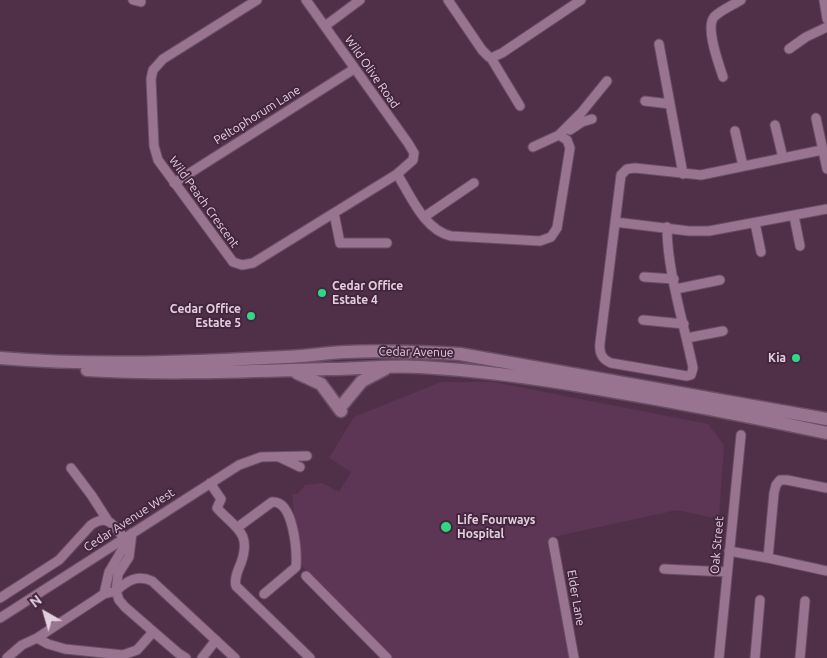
<!DOCTYPE html>
<html>
<head>
<meta charset="utf-8">
<style>
  body { margin:0 }
  #map { position:relative; width:827px; height:658px; overflow:hidden; background:#503049; font-family:Ubuntu,sans-serif }
  canvas { display:block }
  .north { position:absolute; left:20px; top:588px; width:50px; height:50px; -webkit-text-stroke:4px #45263f; paint-order:stroke; rotate:322deg; font-size:14px; font-weight:700; line-height:20px; text-align:center; color:#e3cede }
  .north::after { content:''; display:block; margin:auto; width:18px; height:22px; background:#e3cede; clip-path:polygon(50% 0,100% 100%,50% 72%,0 100%) }
</style>
</head>
<body>
<div id="map">
<canvas width="827" height="658"></canvas>
<div class="north">N</div>
</div>
<script>
const context = document.querySelector('canvas').getContext('2d');
context.lineJoin = 'round';
function paint(path, color) {
  context.fillStyle = color;
  context.fill(path, 'evenodd');
}
function strokePath(path, color, width, dash) {
  context.strokeStyle = color;
  context.lineWidth = width;
  context.lineCap = dash ? 'butt' : 'round';
  context.setLineDash(dash || []);
  context.stroke(path);
}
function drawText(font, color, halo, rows, align = 'center') {
  context.font = font + ' Ubuntu,sans-serif';
  context.lineWidth = 4;
  context.setLineDash([]);
  context.textBaseline = 'middle';
  context.strokeStyle = halo;
  context.fillStyle = color;
  for (const [text, x, y, turn = 0] of rows) {
    context.save();
    context.translate(x, y);
    context.rotate((+turn || 0) * Math.PI / 180);
    context.textAlign = isNaN(turn) ? turn : align;
    if (halo) context.strokeText(text, 0, 0);
    context.fillText(text, 0, 0);
    context.restore();
  }
}
const built = new Path2D(`
  M441,382H493L708,424L724,445L719,519L677,510L548,538L570,658H393L300,564L292,494H298L305,485L322,483L339,492L351,472L329,458L354,417Z`);
const minor = new Path2D(`
  M133,0L141,2
  M257,0L163,59L153,70L151,79L154,146L158,160L233,262L242,265L253,263L397,174L413,160L414,153L408,143L306,0
  M448,0L482,50L489,57L491,58L520,106
  M824,0L827,19
  M325,26L360,0
  M659,44L683,174
  M789,49L806,37L827,27
  M491,58L502,53L581,0
  M723,77C719,64 705,28 714,17C721,10 733,5 741,0
  M645,101L670,104
  M816,118L827,169
  M775,125L783,158
  M570,130L582,122L592,119
  M735,131L743,166
  M559,135L581,113L607,81
  M397,174C411,196 424,230 451,236L540,241L551,237L557,228L570,148L567,140L559,135L533,147
  M174,183L354,69
  M334,213L340,243H387
  M794,216L800,246
  M424,217L474,183
  M615,222L689,231H709L827,209
  M755,223L761,252
  M667,227C667,271 684,324 693,368L691,375L687,376L611,363C601,359 599,352 600,343L621,175L627,169L635,168L701,175L822,150
  M644,277L674,279
  M676,289L720,280
  M643,320L684,324
  M687,338L723,331
  M279,457L300,467
  M71,468L92,496L108,521
  M210,483L221,499L217,508C235,528 252,532 241,563C238,570 234,579 236,586L310,658
  M238,527L272,502C294,500 297,552 296,567L264,594
  M132,533L129,557L118,574L116,591L104,594L37,638L48,644L65,649L123,655L137,650L153,632
  M553,542L574,658
  M729,551L768,558L827,571
  M768,558L774,493L776,485L780,480H787L827,488
  M664,569L727,572
  M306,576L387,658
  M0,598L59,560L91,525C108,513 114,526 124,538L122,550L109,572L104,594
  M0,618L239,465L261,457L307,456
  M7,658L22,645L37,638
  M186,658L178,653L125,607L119,600L116,591C127,581 137,574 152,581L235,658
  M202,658L216,640
  M719,658L741,435
  M755,658L760,600
  M800,658L805,601`);
const secondary = new Path2D(`
  M0,358C95,366 191,362 285,357C306,356 326,353 346,352C384,350 422,352 460,354L827,419
  M87,370C168,375 249,371 329,369C360,369 390,365 420,367C478,370 535,378 593,388C671,401 749,416 827,433
  M297,373L321,384L341,411
  M343,404L362,381L385,369`);
const markers = [
  [322,293,5,"#30d883"],
  [251,316,5,"#30d883"],
  [796,358,5,"#30d883"],
  [446,527,6,"#30d883"]
];
const streetNames = [
  ["Wild Olive Road",372,72,55],
  ["Peltophorum Lane",257,115,-32],
  ["Wild Peach Crescent",204,202,54],
  ["Cedar Avenue",416,352,1],
  ["Cedar Avenue West",129,520,-33],
  ["Oak Street",717,545,-85],
  ["Elder Lane",576,598,80]
];
const poiNames = [
  ["Cedar Office",332,286],
  ["Estate 4",332,300],
  ["Cedar Office",241,309,"right"],
  ["Estate 5",241,323,"right"],
  ["Kia",786,358,"right"],
  ["Life Fourways",457,520],
  ["Hospital",457,534]
];
paint(built, '#5d3655');
strokePath(minor, '#694e64', 11);
strokePath(secondary, '#694e64', 15);
strokePath(minor, '#997490', 9);
strokePath(secondary, '#997490', 12);
for (const [x, y, r, color] of markers) {
  const dot = new Path2D();
  dot.arc(x, y, r, 0, 2 * Math.PI);
  context.fillStyle = color;
  context.fill(dot);
  strokePath(dot, '#45263f', 2);
}
drawText('12px', '#e3cede', '#45263f', streetNames);
drawText('bold 12px', '#e3cede', '#45263f', poiNames, 'left');
</script>
</body>
</html>
